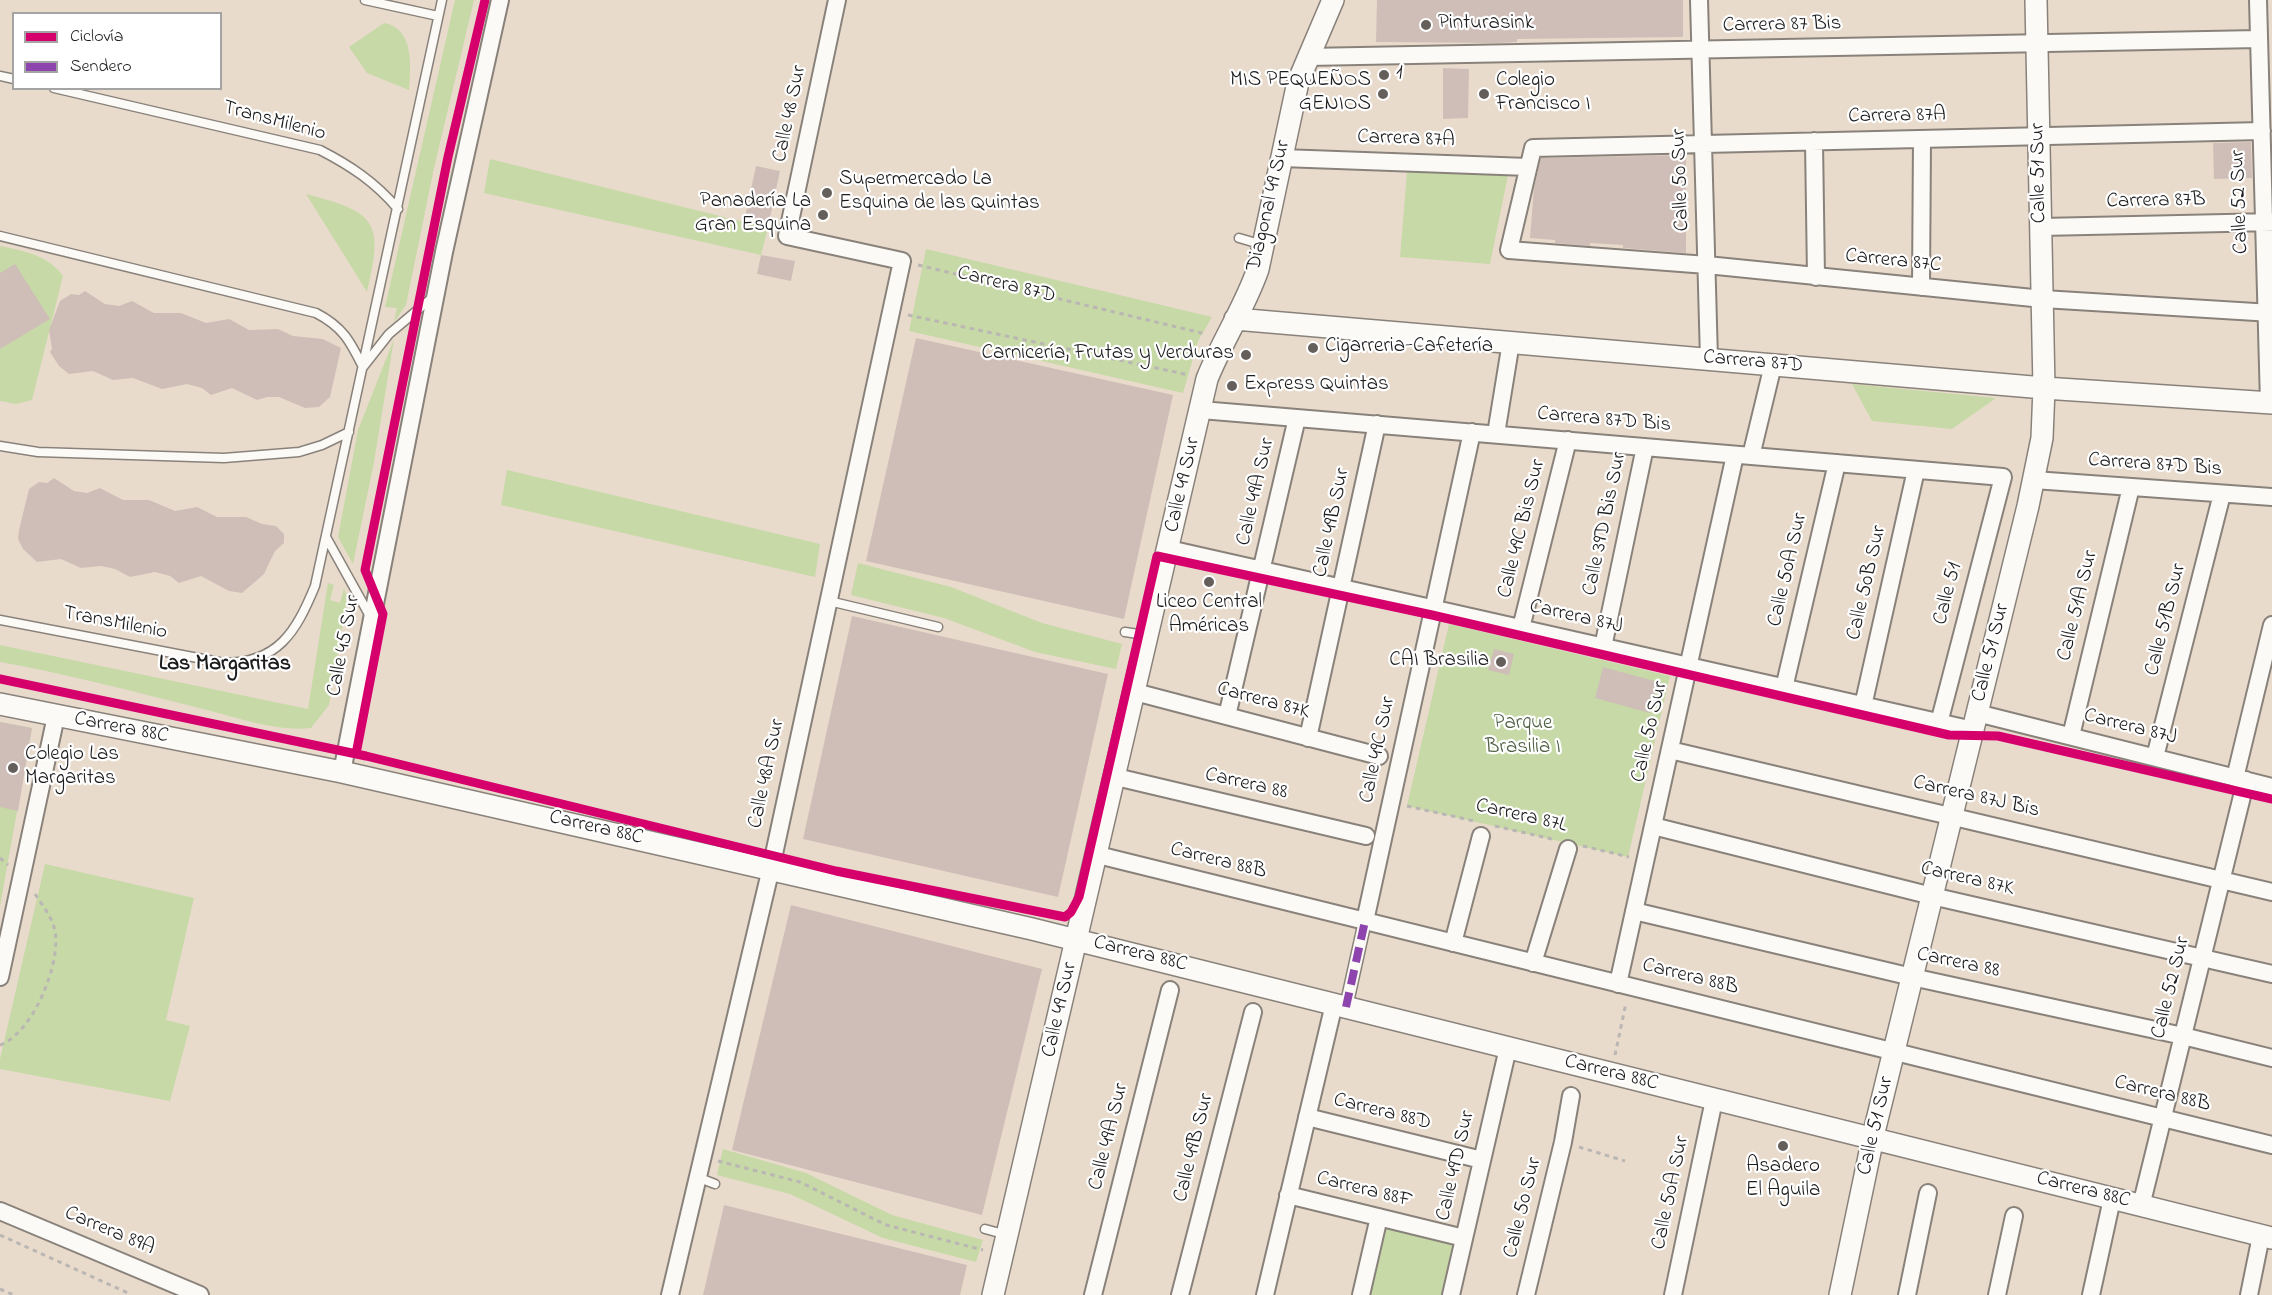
<!DOCTYPE html>
<html>
<head>
<meta charset="utf-8">
<style>
  body { margin:0 }
  #map { position:relative; width:2272px; height:1295px; overflow:hidden; background:#e9dbcc; font-family:"Indie Flower",sans-serif }
  canvas { display:block }
  .legend { position:absolute; left:12px; top:12px; width:210px; height:78px; box-sizing:border-box; background:#fff; border:2px solid #a4a4a4; margin:0; padding:8px 10px; list-style:none; font-size:18px; color:#1c1c1c }
  .legend li { display:flex; align-items:center; gap:12px; height:30px }
  .legend b { width:30px; border:2px solid #a4a4a4 }
</style>
</head>
<body>
<div id="map">
<canvas width="2272" height="1295"></canvas>
<ul class="legend">
<li><b style="height:8px;background:#d6006c"></b>Ciclovía</li>
<li><b style="height:8px;background:#8e44ad"></b>Sendero</li>
</ul>
</div>
<script>
const context = document.querySelector('canvas').getContext('2d');
context.lineJoin = 'round';
function paint(path, color) {
  context.fillStyle = color;
  context.fill(path, 'evenodd');
}
function strokePath(path, color, width, dash) {
  context.strokeStyle = color;
  context.lineWidth = width;
  context.lineCap = dash ? 'butt' : 'round';
  context.setLineDash(dash || []);
  context.stroke(path);
}
function drawText(font, color, halo, rows, align = 'center') {
  context.font = font + ' "Indie Flower",sans-serif';
  context.lineWidth = 4.5;
  context.setLineDash([]);
  context.textBaseline = 'middle';
  context.strokeStyle = halo;
  context.fillStyle = color;
  for (const [text, x, y, turn = 0] of rows) {
    context.save();
    context.translate(x, y);
    context.rotate((+turn || 0) * Math.PI / 180);
    context.textAlign = isNaN(turn) ? turn : align;
    if (halo) context.strokeText(text, 0, 0);
    context.fillText(text, 0, 0);
    context.restore();
  }
}
const green = new Path2D(`
  M455,0H474L434,168L406,305L394,322L397,308L385,307Z
  M384,23C414,28 411,66 409,90L367,73L349,47Z
  M490,159L768,228L761,255L484,193Z
  M1407,172L1508,175L1490,264L1400,257Z
  M306,194C376,212 384,221 367,292Z
  M0,246C24,251 48,255 63,276L32,400L16,404L0,401Z
  M926,249L1212,317L1198,341L1183,393L909,331Z
  M394,339L374,462L353,564L338,537L358,430Z
  M1852,384L1996,398L1952,429L1872,421Z
  M507,470L820,544L815,577L501,505Z
  M858,563L951,587L1042,623L1122,644L1116,669L1035,652L944,618L851,595Z
  M328,583L334,585L330,600L340,603L344,588L347,598L329,705L311,728C276,732 236,717 203,709C135,692 68,674 0,662V645L308,709Z
  M1449,624L1670,676L1628,857L1407,806Z
  M0,722L32,728L0,906Z
  M45,864L194,898L166,1020L190,1026L170,1101L0,1069V1059Z
  M723,1149L806,1173L892,1215L983,1240L976,1262L883,1238L790,1194L717,1175Z
  M1384,1228L1453,1245L1441,1295H1368Z`);
const building = new Path2D(`
  M1377,0H1683V37L1517,39V42L1498,43L1376,42Z
  M1443,68L1469,69L1468,118L1443,119Z
  M2251,142L2252,178L2214,179L2213,143Z
  M1686,155V253L1623,248V245L1607,244L1590,243V246L1555,243V240L1530,238L1534,188L1541,158Z
  M756,166L780,171L769,222L745,217Z
  M761,255L795,261L791,281L757,274Z
  M15,264L50,319L0,349V273Z
  M85,291L105,304L119,306L132,301L154,313H181L206,323L229,319L249,330L278,329L293,336L323,339L341,348L330,397L319,407L305,408L279,397H267L257,400L232,388L211,395L202,388L187,384L162,389L133,378L113,380L93,371L69,374L59,366L50,352L52,349L49,330L60,301L71,294L79,295Z
  M916,338L1173,395L1124,619L866,561Z
  M54,478L74,491L87,493L100,488L123,500H149L175,511L197,507L217,517H246L262,524L276,526L284,534V543L275,551L264,574L242,593L229,591L201,576L179,583L170,576L155,572L130,577L115,569L101,566L81,568L61,559L37,562L23,549L18,539L19,530L29,489L39,482L47,483Z
  M852,616L1108,674L1058,897L803,839Z
  M1494,649L1514,654L1509,675L1488,670Z
  M1603,667L1658,682L1650,713L1595,698Z
  M0,722L32,728L18,811L0,807Z
  M791,905L1042,969L982,1215L732,1150Z
  M724,1205L967,1265L960,1295H703Z`);
const path = new Path2D(`
  M918,265L1206,334
  M908,315L1189,375
  M1407,806L1474,821
  M1495,826L1556,840
  M1583,846L1629,857
  M0,858L8,865
  M0,1045C33,1033 61,964 55,931C52,917 43,906 35,894
  M1615,1055L1626,1003
  M1579,1147L1625,1161
  M718,1161L800,1182L886,1225L983,1250
  M0,1235L128,1293
  M0,1289L14,1295`);
const service = new Path2D(`
  M365,0L438,16
  M0,76L14,79
  M54,88L320,150C351,166 375,182 398,209
  M0,236L316,313C343,327 350,341 363,367L389,334L433,297
  M1239,238L1263,245
  M0,446L38,452L224,458L299,452L322,445L349,432
  M326,537L371,618
  M829,601L938,627
  M0,620L224,663C278,663 296,632 315,586L442,0
  M1125,632L1145,635
  M697,1177L715,1184
  M985,1229L1007,1235`);
const pedestrian = new Path2D(`
  M1346,1007L1365,921`);
const minor = new Path2D(`
  M1699,0L1709,359
  M2258,0L2269,403
  M1307,57L2259,39
  M2262,131L1533,148L1509,250L1707,265L2043,299L2272,313
  M1814,141L1816,277
  M1282,158L1528,167
  M2041,227L2272,222
  M1921,287L1922,139
  M1201,410L2003,477L1939,723
  M1496,434L1511,342
  M1751,456L1773,365
  M2034,480L2272,497
  M1169,549L1973,730
  M1521,628L1568,440
  M1603,647L1645,447
  M1784,688L1837,463
  M1135,692L1379,756
  M1863,706L1916,470
  M1977,713L2272,787
  M1227,716L1297,418
  M2071,736L2131,487
  M1308,738L1377,424
  M1670,750L2272,892
  M2155,757L2222,494
  M342,772L444,252L500,0
  M1116,777L1366,836
  M2235,778L2272,625
  M1653,826L1932,896L2272,974
  M1098,855L2272,1145
  M1634,911L1912,977L2183,1036L2272,1058
  M1365,921L1472,432
  M1453,943L1481,836
  M1533,963L1568,849
  M0,977L56,716
  M1618,984L1735,455
  M1307,1117L1482,1160
  M1288,1195L1464,1238
  M2141,1206L2246,780
  M0,1211L200,1295
  M670,1295L771,868L902,261L787,236L837,0
  M1093,1295L1170,990
  M1180,1295L1253,1012
  M1265,1295L1334,1004
  M1361,1295L1379,1217
  M1451,1295L1508,1048
  M1526,1295L1563,1142L1571,1096
  M1673,1295L1714,1100
  M1907,1295L1928,1193
  M1997,1295L2014,1216
  M2091,1295L2112,1199
  M2249,1295L2261,1236`);
const tertiary = new Path2D(`
  M1235,319L2044,388L2272,403
  M0,704L342,772L1032,929L2272,1238
  M993,1295L1207,379C1222,341 1245,307 1258,269L1298,82L1333,0
  M1840,1295L1875,1128L2028,506L2042,438L2044,388L2036,0`);
const quiet = new Path2D(`
  M1346,1007L1365,921`);
const cycleway = new Path2D(`
  M0,679L366,756L836,871L1065,917L1071,912L1079,897L1157,556L1432,615L1949,735L1998,736L2272,799
  M356,754L383,614L365,570L448,157L485,0`);
const markers = [
  [1426,25,6,"#645f5a"],
  [1384,75,6,"#645f5a"],
  [1383,94,6,"#645f5a"],
  [1484,94,6,"#645f5a"],
  [827,193,6,"#645f5a"],
  [823,215,6,"#645f5a"],
  [1313,348,6,"#645f5a"],
  [1246,355,6,"#645f5a"],
  [1232,386,6,"#645f5a"],
  [1209,582,6,"#645f5a"],
  [1501,662,6,"#645f5a"],
  [13,768,6,"#645f5a"],
  [1783,1146,6,"#645f5a"]
];
const poiNames = [
  ["Pinturasink",1438,25],
  ["1",1396,75],
  ["MIS PEQUEÑOS",1371,82,"right"],
  ["GENIOS",1371,106,"right"],
  ["Colegio",1496,82],
  ["Francisco I",1496,106],
  ["Supermercado La",839,181],
  ["Esquina de las Quintas",839,205],
  ["Panadería La",811,203,"right"],
  ["Gran Esquina",811,227,"right"],
  ["Cigarreria-Cafetería",1325,348],
  ["Carnicería, Frutas y Verduras",1234,355,"right"],
  ["Express Quintas",1244,386],
  ["Liceo Central",1209,604,"center"],
  ["Américas",1209,628,"center"],
  ["CAI Brasilia",1489,662,"right"],
  ["Colegio Las",25,756],
  ["Margaritas",25,780],
  ["Asadero",1783,1168,"center"],
  ["El Aguila",1783,1192,"center"]
];
const streetNames = [
  ["Carrera 87 Bis",1782,26,-1],
  ["Calle 48 Sur",791,114,-78],
  ["Carrera 87A",1897,117,-1],
  ["TransMilenio",274,122,15],
  ["Carrera 87A",1406,140,2],
  ["Calle 51 Sur",2040,173,-91],
  ["Calle 50 Sur",1682,180,-92],
  ["Carrera 87B",2156,202,-1],
  ["Calle 52 Sur",2241,202,-92],
  ["Diagonal 49 Sur",1270,206,-77],
  ["Carrera 87C",1893,262,6],
  ["Carrera 87D",1006,286,14],
  ["Carrera 87D",1753,363,5],
  ["Carrera 87D Bis",1604,421,5],
  ["Carrera 87D Bis",2155,466,4],
  ["Calle 49 Sur",1184,485,-77],
  ["Calle 49A Sur",1257,492,-77],
  ["Calle 49B Sur",1333,523,-78],
  ["Calle 39D Bis Sur",1606,524,-78],
  ["Calle 49C Bis Sur",1523,529,-76],
  ["Calle 50A Sur",1789,570,-77],
  ["Calle 50B Sur",1868,583,-77],
  ["Calle 51",1949,594,-76],
  ["Calle 51A Sur",2079,606,-76],
  ["Carrera 87J",1576,618,13],
  ["Calle 51B Sur",2167,620,-76],
  ["TransMilenio",115,624,11],
  ["Calle 45 Sur",345,646,-79],
  ["Calle 51 Sur",1992,653,-76],
  ["Carrera 87K",1263,702,15],
  ["Carrera 87J",2130,728,14],
  ["Carrera 88C",121,729,11],
  ["Calle 50 Sur",1651,732,-77],
  ["Calle 49C Sur",1379,750,-78],
  ["Calle 48A Sur",768,774,-78],
  ["Carrera 88",1246,785,13],
  ["Carrera 87J Bis",1976,798,13],
  ["Carrera 87L",1521,817,13],
  ["Carrera 88C",596,829,13],
  ["Carrera 88B",1218,862,14],
  ["Carrera 87K",1967,880,13],
  ["Carrera 88C",1140,955,14],
  ["Carrera 88",1958,964,12],
  ["Carrera 88B",1690,978,14],
  ["Calle 52 Sur",2172,988,-76],
  ["Calle 49 Sur",1061,1010,-77],
  ["Carrera 88C",1611,1074,14],
  ["Carrera 88B",2162,1095,14],
  ["Carrera 88D",1382,1113,14],
  ["Calle 51 Sur",1877,1126,-77],
  ["Calle 49A Sur",1110,1137,-76],
  ["Calle 49B Sur",1195,1148,-76],
  ["Calle 49D Sur",1457,1166,-77],
  ["Carrera 88F",1364,1191,14],
  ["Carrera 88C",2083,1191,14],
  ["Calle 50A Sur",1672,1193,-78],
  ["Calle 50 Sur",1524,1208,-76],
  ["Carrera 89A",109,1232,23]
];
const parkNames = [
  ["Parque",1523,725],
  ["Brasilia I",1523,749]
];
const neighbourhoodNames = [
  ["Las Margaritas",225,665]
];
paint(green, '#c6d9a6');
paint(building, '#cfbeb7');
strokePath(service, '#89827b', 11);
strokePath(pedestrian, '#89827b', 15);
strokePath(minor, '#89827b', 20);
strokePath(tertiary, '#89827b', 24);
strokePath(path, '#b9b6b3', 3, [4.5, 4.5]);
strokePath(service, '#fcfaf7', 8);
strokePath(pedestrian, '#fcfaf7', 12);
strokePath(minor, '#fcfaf7', 16);
strokePath(tertiary, '#fcfaf7', 21);
strokePath(quiet, '#8e44ad', 8, [15, 8]);
strokePath(cycleway, '#d6006c', 9);
for (const [x, y, r, color] of markers) {
  const dot = new Path2D();
  dot.arc(x, y, r, 0, 2 * Math.PI);
  context.fillStyle = color;
  context.fill(dot);
  strokePath(dot, '#fff', 2);
}
drawText('21px', '#1c1c1c', '#fff', poiNames, 'left');
drawText('21px', '#1c1c1c', '#fff', streetNames);
drawText('21px', '#4d5e41', '#fff', parkNames);
drawText('bold 22px', '#1c1c1c', '#fff', neighbourhoodNames);
</script>
</body>
</html>
